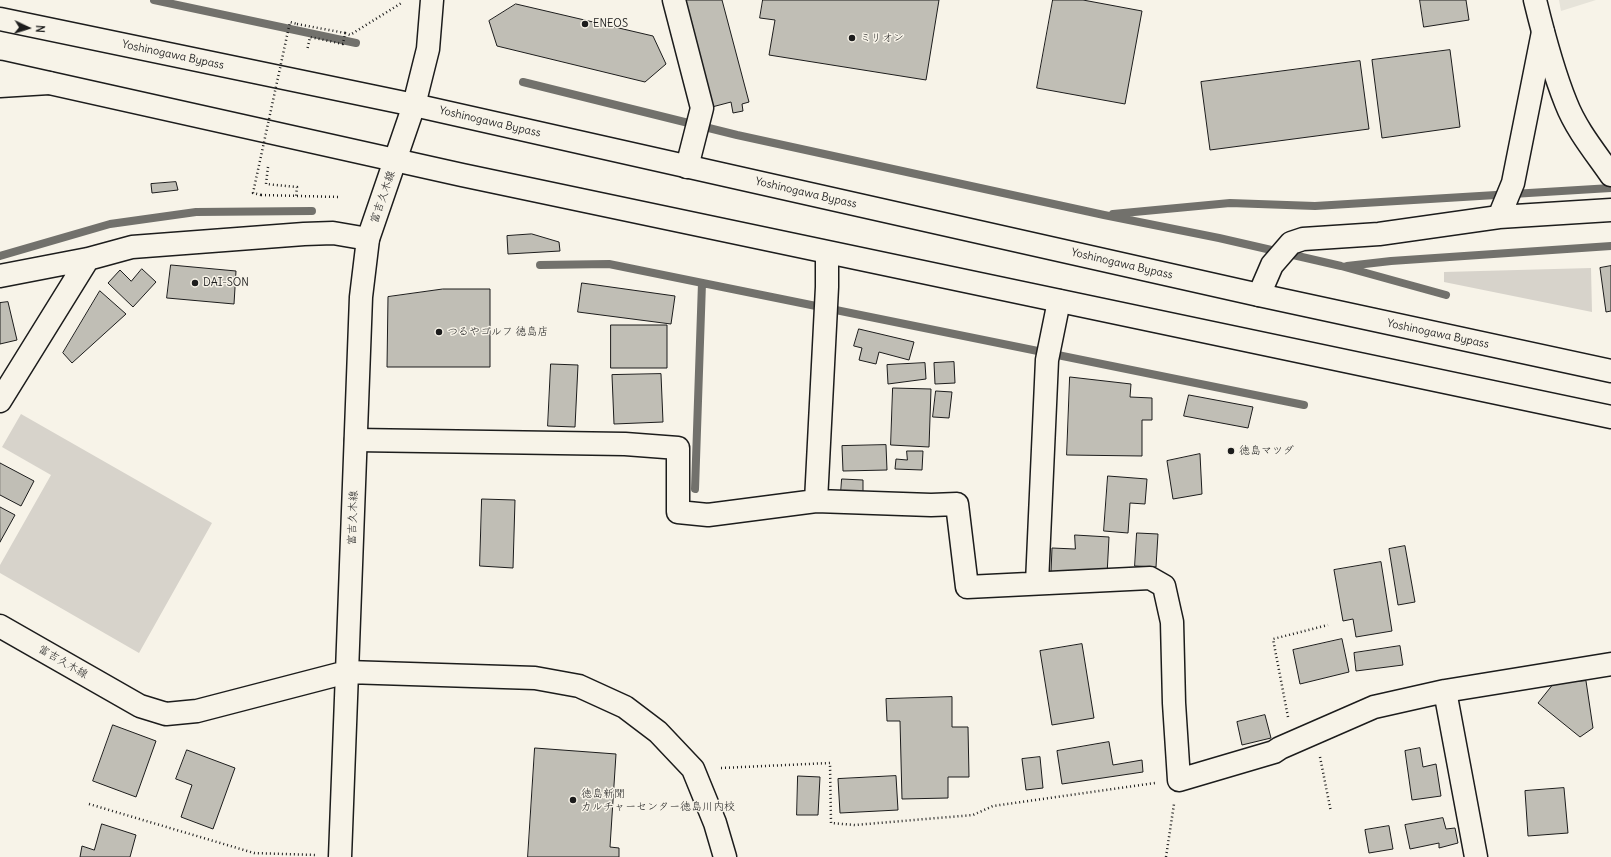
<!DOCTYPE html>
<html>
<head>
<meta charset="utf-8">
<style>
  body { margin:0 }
  #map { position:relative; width:1611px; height:857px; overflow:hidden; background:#f7f3e8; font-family:Delius,sans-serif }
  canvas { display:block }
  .north { position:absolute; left:8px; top:8px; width:40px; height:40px; -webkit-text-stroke:3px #f7f3e8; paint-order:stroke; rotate:94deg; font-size:11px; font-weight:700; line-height:16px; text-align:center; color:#1c1c1c }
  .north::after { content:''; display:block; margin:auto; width:14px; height:18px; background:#1c1c1c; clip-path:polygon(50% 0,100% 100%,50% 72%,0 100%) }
</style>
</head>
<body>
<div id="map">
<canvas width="1611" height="857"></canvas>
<div class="north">N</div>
</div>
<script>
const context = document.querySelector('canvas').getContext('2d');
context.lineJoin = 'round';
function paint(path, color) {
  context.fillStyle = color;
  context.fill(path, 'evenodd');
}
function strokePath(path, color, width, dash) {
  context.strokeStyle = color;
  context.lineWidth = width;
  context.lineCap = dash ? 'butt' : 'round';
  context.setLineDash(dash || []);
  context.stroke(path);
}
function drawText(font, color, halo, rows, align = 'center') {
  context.font = font + ' Delius,"Klee One",sans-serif';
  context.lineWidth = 3;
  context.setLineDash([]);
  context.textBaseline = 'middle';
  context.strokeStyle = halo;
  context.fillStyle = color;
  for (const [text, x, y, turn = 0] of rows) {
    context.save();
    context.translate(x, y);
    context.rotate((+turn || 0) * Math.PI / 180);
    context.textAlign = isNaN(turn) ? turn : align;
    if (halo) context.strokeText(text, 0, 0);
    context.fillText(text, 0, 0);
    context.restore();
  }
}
const built = new Path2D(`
  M1559,0H1596L1561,11Z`);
const green = new Path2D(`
  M1591,268L1592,312L1444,282V272Z
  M21,414L212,523L139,653L0,573V565L51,475L2,447Z`);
const stream = new Path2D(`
  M154,0L356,43
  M523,82L737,135L1104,215L1219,238L1341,266L1446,295
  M1113,214L1230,203L1315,206L1611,188
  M0,256L110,224L196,212L312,211
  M540,265L609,264L1304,405
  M1347,266L1391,261L1611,246
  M695,489L702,283`);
const building = new Path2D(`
  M685,0H722L749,102L742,104L743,111L733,113L731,102L712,107Z
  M763,0H939L926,80L769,55L775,20L760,18Z
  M1053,0H1083L1142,11L1125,104L1037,88Z
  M1420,0H1466L1469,20L1424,27Z
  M516,4L653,36L666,64L645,82L497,46L489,21Z
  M1450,50L1460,127L1382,138L1372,60Z
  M1360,61L1369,129L1210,150L1201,82Z
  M176,182L178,190L152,193L151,184Z
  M532,234L559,242L560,251L508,254L507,236Z
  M171,265L236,271L234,304L167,298Z
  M1611,266V311L1606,312L1600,268Z
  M142,269L156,282L133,307L108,283L120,270L131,281Z
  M582,283L675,296L671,324L578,312Z
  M443,289H490V367H387L388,297Z
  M100,291L126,314L72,363L63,353Z
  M8,302L17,340L0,344V303Z
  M611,325H667V368H611Z
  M859,329L914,342L909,360L879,352L876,364L859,360L862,348L854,346Z
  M954,362L955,383L935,384L934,363Z
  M925,363L926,379L888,384L887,365Z
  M551,364L578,365L575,427L548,426Z
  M661,374L663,422L614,424L612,375Z
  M1070,377L1131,384L1130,397L1152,398V420H1142V456L1067,455Z
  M893,388L931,389L929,447L891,445Z
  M936,391L952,392L949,418L933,417Z
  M1189,395L1253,407L1248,428L1184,416Z
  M886,445L887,470L843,471L842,446Z
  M907,451H923L922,470L895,469L896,459L907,460Z
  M1200,454L1202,494L1173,499L1167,461Z
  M0,463L34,481L21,506L0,495Z
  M1108,476L1147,479L1145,504L1130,503L1128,533L1104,531Z
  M842,479L863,480V494L841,493Z
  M482,499L515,500L513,568L480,566Z
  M0,507L15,515L0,542Z
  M1137,533L1158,534L1156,567L1135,566Z
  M1075,535L1109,537L1107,575L1051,572L1052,548L1075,549Z
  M1405,546L1415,602L1398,605L1389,549Z
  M1381,562L1392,631L1356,637L1353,619L1343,621L1334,570Z
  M1342,639L1349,672L1300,684L1293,650Z
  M1082,644L1094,718L1052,725L1040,651Z
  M1400,646L1403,665L1356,671L1354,653Z
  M1586,681L1593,728L1580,737L1538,703L1554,683Z
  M952,697V727H968L969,777H948V798L902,799L900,721H887L886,699Z
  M1265,715L1271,738L1242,745L1237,722Z
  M113,725L156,741L136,797L93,781Z
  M1109,742L1113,765L1142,760L1143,772L1062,784L1057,751Z
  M535,748L616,754L610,847L619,848V857H528Z
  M1420,748L1423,767L1436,764L1441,796L1412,800L1405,751Z
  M187,750L235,768L213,829L181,817L192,785L176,779Z
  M1040,757L1043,788L1026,790L1022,759Z
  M798,776L820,777L818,815H797Z
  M896,776L898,810L840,813L838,779Z
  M1564,788L1568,833L1528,836L1525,791Z
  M1443,818L1446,829L1455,828L1458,843L1439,848V843L1410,849L1405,825Z
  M102,824L136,835L130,857H80L82,846L94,850Z
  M1389,826L1393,849L1369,853L1365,830Z`);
const path = new Path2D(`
  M297,24L345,33L343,44L310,37L307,51
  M345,33L350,35L403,2
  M268,167L266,184L297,187L296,197
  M261,195L339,197
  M1288,717L1273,639L1328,625
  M1320,757L1331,812
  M721,768L830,763L831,823L855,825L973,815L993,806L1155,783
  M89,804L254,853L315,855
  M1166,857L1174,804`);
const minor = new Path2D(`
  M674,0L702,108L687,167
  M1499,217L1513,183L1543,32
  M0,276L88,259L132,247L304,234L333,233L368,239
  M1259,295L1272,265L1291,243L1303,239L1379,234L1499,217L1611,210
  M0,401L88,259
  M356,440L625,444L678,448V512L708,515L816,501L931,505L957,504L967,587L1150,578L1164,586L1172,622L1174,703L1179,780L1274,752L1280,748L1374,707L1445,691
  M816,501L827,287V253
  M1037,583L1047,360L1059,301
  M1476,857L1445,691L1611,664`);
const tertiary = new Path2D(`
  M1535,0C1543,33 1553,71 1566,103C1576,129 1595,152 1611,175
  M340,857L347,672L535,678L579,686L625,707L658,732L693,769L715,823L725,857`);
const secondary = new Path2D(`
  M0,626L140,706L166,714L197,711L347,672L361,297L368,239L414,105L428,49L432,0`);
const trunk = new Path2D(`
  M0,19L414,105L1259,295L1611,371
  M0,72L462,175L1611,417`);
const motorway = new Path2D(`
  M0,86L49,83`);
const pathBridge = new Path2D(`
  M261,195L253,193L290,22L297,24`);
const markers = [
  [585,24,4,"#1c1c1c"],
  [852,38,4,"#1c1c1c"],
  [195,283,4,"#1c1c1c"],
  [439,332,4,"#1c1c1c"],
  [1231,451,4,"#1c1c1c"],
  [573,800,4,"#1c1c1c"]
];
const poiNames = [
  ["ENEOS",593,24],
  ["ミリオン",860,38],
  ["DAI-SON",203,283],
  ["つるやゴルフ 徳島店",447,332],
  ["徳島マツダ",1239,451],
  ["徳島新聞",581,794],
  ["カルチャーセンター徳島川内校",581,807]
];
const streetNames = [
  ["Yoshinogawa Bypass",173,55,12],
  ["Yoshinogawa Bypass",490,122,13],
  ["Yoshinogawa Bypass",806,193,13],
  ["富吉久木線",383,197,-71],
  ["Yoshinogawa Bypass",1122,264,13],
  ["Yoshinogawa Bypass",1438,334,12],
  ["富吉久木線",353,518,-88],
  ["富吉久木線",63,662,30]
];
paint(built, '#e6e3d9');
paint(green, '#d7d3cb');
strokePath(stream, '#72716c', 8);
paint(building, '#c0beb5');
strokePath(building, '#1c1c1c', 1);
strokePath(minor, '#1c1c1c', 25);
strokePath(tertiary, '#1c1c1c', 25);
strokePath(secondary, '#1c1c1c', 25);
strokePath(trunk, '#1c1c1c', 25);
strokePath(motorway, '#1c1c1c', 25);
strokePath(path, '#1c1c1c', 2.5, [1, 3]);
strokePath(minor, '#f7f3e8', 22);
strokePath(tertiary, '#f7f3e8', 22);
strokePath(secondary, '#f7f3e8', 22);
strokePath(trunk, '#f7f3e8', 22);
strokePath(motorway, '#f7f3e8', 22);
strokePath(pathBridge, '#1c1c1c', 2.5, [1, 3]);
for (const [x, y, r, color] of markers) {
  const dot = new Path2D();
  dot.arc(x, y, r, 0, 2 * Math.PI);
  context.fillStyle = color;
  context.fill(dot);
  strokePath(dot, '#f7f3e8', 1.5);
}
drawText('11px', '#1c1c1c', '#f7f3e8', poiNames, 'left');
drawText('11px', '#1c1c1c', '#f7f3e8', streetNames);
</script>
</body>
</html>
